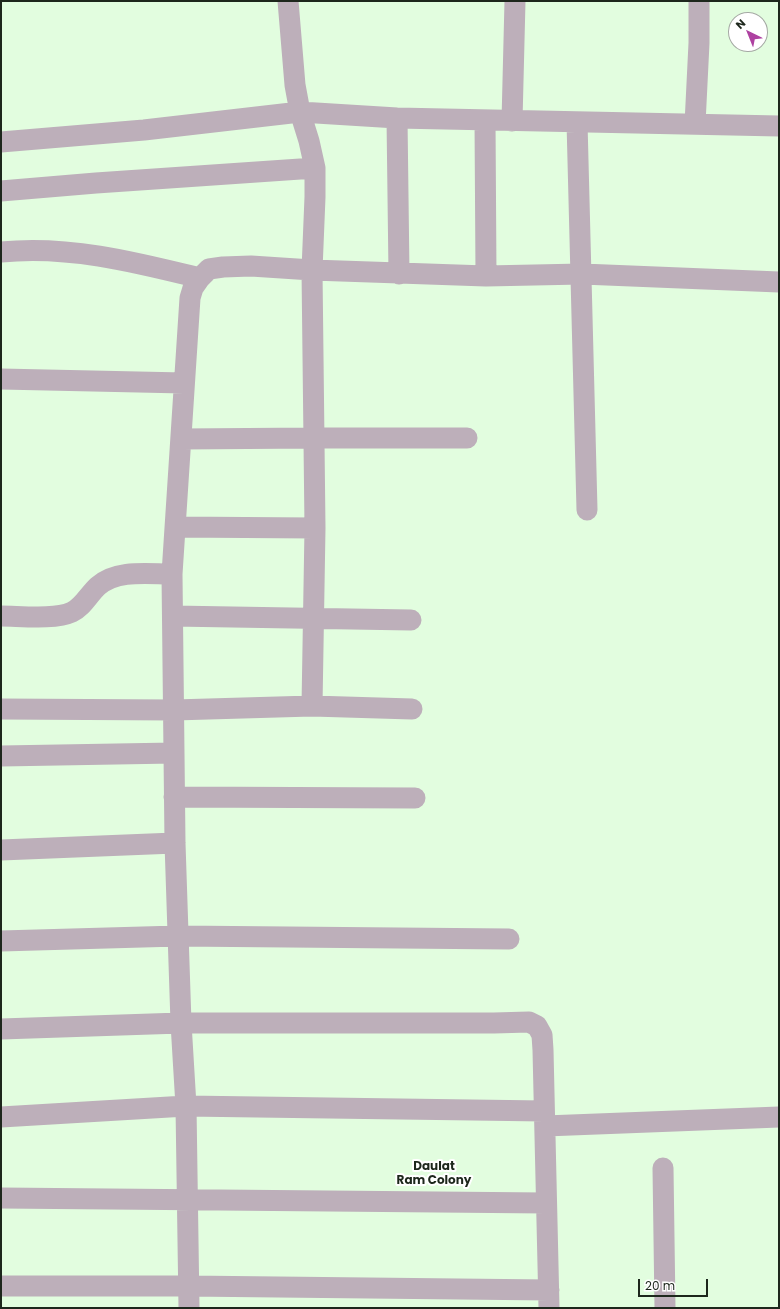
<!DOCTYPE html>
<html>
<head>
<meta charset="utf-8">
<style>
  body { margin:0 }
  #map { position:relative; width:780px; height:1309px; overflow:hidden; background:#e2fddf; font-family:Poppins,sans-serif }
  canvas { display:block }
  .frame { position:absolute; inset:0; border:2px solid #1d271c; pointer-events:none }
  .north { position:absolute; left:728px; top:12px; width:40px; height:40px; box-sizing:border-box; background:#fff; border:1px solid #a5a9a4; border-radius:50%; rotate:317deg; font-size:11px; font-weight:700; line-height:16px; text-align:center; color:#1d271c }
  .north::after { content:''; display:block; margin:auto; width:14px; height:18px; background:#ae41a1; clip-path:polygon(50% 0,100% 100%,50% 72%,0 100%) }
  .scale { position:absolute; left:638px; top:1279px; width:70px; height:18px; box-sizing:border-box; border:2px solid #1d271c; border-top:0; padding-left:5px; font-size:12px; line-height:14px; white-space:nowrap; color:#1d271c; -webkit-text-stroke:3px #fff; paint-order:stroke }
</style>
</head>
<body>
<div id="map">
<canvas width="780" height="1309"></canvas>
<div class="frame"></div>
<div class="north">N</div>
<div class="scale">20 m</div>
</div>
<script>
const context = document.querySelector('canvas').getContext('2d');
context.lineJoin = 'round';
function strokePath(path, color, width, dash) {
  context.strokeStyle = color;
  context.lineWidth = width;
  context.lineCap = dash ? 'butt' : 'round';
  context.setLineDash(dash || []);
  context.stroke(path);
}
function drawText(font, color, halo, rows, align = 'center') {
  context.font = font + ' Poppins,sans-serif';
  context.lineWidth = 4;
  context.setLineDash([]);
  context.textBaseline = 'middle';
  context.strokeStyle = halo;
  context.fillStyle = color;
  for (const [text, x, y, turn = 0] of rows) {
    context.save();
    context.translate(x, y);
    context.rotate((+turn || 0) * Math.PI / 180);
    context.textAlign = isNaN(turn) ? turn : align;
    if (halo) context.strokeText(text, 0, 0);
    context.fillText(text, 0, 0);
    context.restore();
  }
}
const street = new Path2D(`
  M288,1L295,85L300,112L309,141L315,168V197L312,270L315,528L312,706
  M397,118L399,274
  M485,120L486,276
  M512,121L515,1
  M577,122L587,510
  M695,124L699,43V1
  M1,142L144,130L300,112L397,118L779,126
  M1,191L96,183L315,168
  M1,252C68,245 135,262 200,278
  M1,379L184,383
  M181,439L314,438H467
  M175,527L315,528
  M1,616C20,616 55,620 72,612C83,607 89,594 98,586C117,569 149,574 172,574
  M173,616L411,620
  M1,709L174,710L312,706L412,709
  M1,756L174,753
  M174,797L415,798
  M1,850L175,843
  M1,941L178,936L509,939
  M1,1029L181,1023H494L529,1022L537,1026L542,1035L543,1050L549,1308
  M1,1117L186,1106L544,1111
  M545,1126L779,1117
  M663,1168L665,1308
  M1,1198L546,1203
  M1,1286H188L549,1290
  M189,1308L186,1106L181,1023L175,843L172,574L190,298L193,288L200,278L209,269L223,267L251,266L312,270L486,276L582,274L779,282`);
const neighbourhoodNames = [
  ["Daulat",434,1167],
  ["Ram Colony",434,1181]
];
strokePath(street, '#bdafba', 21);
drawText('bold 12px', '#1d271c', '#fff', neighbourhoodNames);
</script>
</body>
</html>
